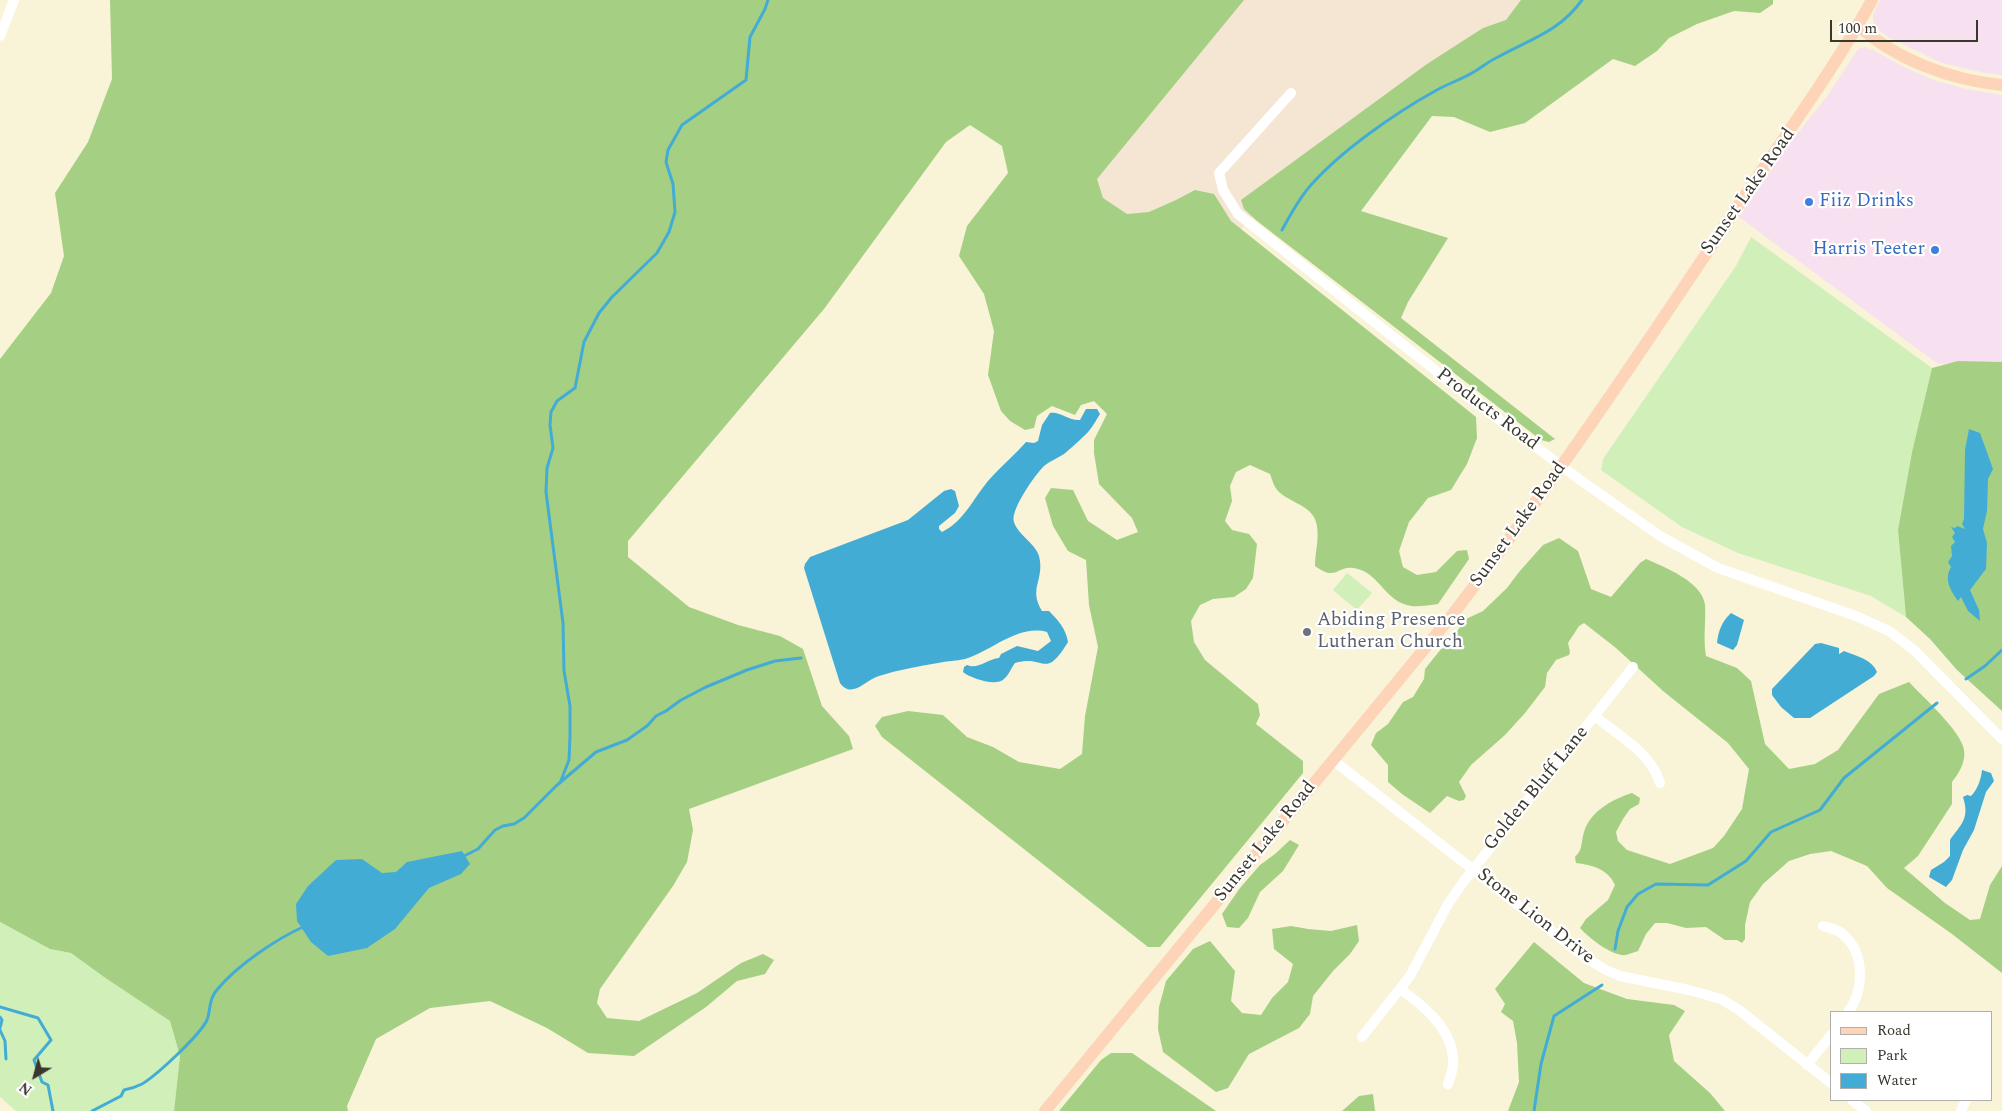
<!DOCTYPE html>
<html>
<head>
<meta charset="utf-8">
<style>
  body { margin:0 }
  #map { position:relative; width:2002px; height:1111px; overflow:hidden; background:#f9f3d8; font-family:Spectral,serif }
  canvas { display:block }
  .legend { position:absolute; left:1830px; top:1011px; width:162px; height:90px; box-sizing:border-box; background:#fff; border:1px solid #b0afab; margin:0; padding:6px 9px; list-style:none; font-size:15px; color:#3a372d }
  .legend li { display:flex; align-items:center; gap:10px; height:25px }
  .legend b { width:25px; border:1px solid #b0afab }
  .north { position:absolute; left:10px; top:1051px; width:50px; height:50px; -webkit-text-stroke:4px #fff; paint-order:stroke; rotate:217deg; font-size:14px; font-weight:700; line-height:20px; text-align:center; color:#3a372d }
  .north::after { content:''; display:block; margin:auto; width:18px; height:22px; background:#3a372d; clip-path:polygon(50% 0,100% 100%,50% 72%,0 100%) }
  .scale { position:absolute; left:1830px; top:20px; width:148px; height:22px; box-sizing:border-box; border:2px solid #3a372d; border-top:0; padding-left:6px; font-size:15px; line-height:18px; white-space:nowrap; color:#3a372d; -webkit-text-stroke:4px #fff; paint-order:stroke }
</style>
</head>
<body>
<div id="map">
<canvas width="2002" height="1111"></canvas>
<ul class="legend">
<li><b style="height:6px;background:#fdd4b7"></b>Road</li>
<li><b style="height:14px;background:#d0efb9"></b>Park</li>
<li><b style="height:14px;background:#43acd5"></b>Water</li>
</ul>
<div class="north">N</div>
<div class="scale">100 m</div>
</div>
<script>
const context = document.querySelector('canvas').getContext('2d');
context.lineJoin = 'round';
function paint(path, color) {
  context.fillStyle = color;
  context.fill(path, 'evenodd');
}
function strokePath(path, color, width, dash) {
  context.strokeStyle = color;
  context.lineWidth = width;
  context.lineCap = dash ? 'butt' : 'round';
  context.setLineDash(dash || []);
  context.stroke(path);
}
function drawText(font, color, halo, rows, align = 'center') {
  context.font = font + ' Spectral,serif';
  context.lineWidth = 4.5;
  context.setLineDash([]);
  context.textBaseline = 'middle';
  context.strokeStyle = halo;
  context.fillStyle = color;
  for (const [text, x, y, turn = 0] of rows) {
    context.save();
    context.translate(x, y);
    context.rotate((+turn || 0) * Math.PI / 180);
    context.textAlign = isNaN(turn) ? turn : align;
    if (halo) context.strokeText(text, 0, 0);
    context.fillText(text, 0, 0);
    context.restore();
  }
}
const commercial = new Path2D(`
  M1880,0H2002V75L1985,73L1942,63L1886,36L1877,28L1873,21V14Z
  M1864,47L1873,50L1904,67L1936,81L1966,89L2002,95V363L1938,364L1739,217L1790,143L1828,95L1858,49Z`);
const industrial = new Path2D(`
  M1216,0H1557L1258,211L1236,235L1052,212Z`);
const green = new Path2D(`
  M1751,237L1932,368L1912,452L1898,530L1906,617L1871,596L1738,553L1682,527L1601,470L1603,459L1736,266Z
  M1347,573L1372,593L1357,610L1333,590Z
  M0,922L50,949L71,953L104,977L170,1021L180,1056L174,1111H16L0,1097Z`);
const forest = new Path2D(`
  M110,0H1244L1097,179L1103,198L1127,214L1149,212L1176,200L1195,190L1214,194L1231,221L1476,417L1477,438L1467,464L1451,490L1428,498L1409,522L1399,551L1403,567L1417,575L1436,572L1457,551L1467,550L1469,559L1438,604C1428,605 1416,608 1407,605C1386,600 1378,574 1358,569C1337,563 1338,583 1315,566C1315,550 1321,534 1315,519C1309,505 1289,502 1278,491C1274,487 1272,479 1270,474L1250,465L1236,472L1230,486L1232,501L1225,521L1232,530L1249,534L1257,544L1253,578L1246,589L1234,597L1213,599L1200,605L1191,621L1194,642L1205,660L1258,704L1260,715L1256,724L1303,761V773L1160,947H1148L882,737L875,726L882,717L908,711L943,715L967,737L993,747L1019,762L1060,769L1082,754L1085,716L1098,647L1089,605L1086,560L1068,551L1053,526L1045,498L1051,488L1073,490L1088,521L1117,540L1138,532L1132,518L1099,484L1094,453V440L1107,414L1094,401L1081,405L1075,415L1052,406L1037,416L1034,428L1025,430L1010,421L1001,411L988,375L994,331L984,294L959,256L967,226L1008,173L1002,146L970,125L946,142L824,309L628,541V557L689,607L738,625L780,636L803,649L822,706L849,736L853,749L689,809L693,830L687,862L673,886L600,989L597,1003L607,1018L639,1021L697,993L741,963L763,954L774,960L765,974L737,981L706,1007L634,1056L588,1053L547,1028L490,1001L430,1008L376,1039L347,1106L348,1111H174L180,1056L170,1021L104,977L71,953L50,949L0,922V359L51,293L64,256L55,193L88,142L112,79Z
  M1521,0H1773V4L1760,13L1734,11L1697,24L1669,38L1657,51L1635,66L1613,59L1525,123L1490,132L1454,117L1432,116L1361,211L1448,238L1408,302L1401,318L1555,439L1549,442L1541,440L1257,221L1244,209L1241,200L1427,64L1483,28L1506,20Z
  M1958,361L2002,362V711L1957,670L1930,639L1906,617L1898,530L1912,452L1932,368Z
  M1559,538L1578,551L1591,589L1611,597L1640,563L1646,559C1664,567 1703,582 1705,605C1706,622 1703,638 1706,656L1737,668L1751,681L1765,744L1789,769L1815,764L1838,750L1879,694L1909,682C1922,696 1962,732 1964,750C1966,762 1959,773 1952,782V804L1918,856L1904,868L1945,903L1970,920L1980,919L1990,885L2002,866V973L1952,934L1887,888L1867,866L1831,851L1810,854L1789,861L1763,884L1750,902L1745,925V939L1742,943L1737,940H1725L1706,927L1686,928L1667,923H1655L1646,934L1638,951C1634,952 1630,954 1626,955C1613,957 1589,938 1580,928L1586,919L1608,900L1615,885C1608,869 1592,865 1576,863L1575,857C1582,850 1581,846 1583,836C1588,812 1611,800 1632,793L1640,798L1639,804L1630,809L1623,819L1616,832L1618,841L1627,850L1670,864L1713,848L1724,836L1742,809L1749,769L1728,743L1663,691L1616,648L1584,623L1579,626L1568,643L1570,652L1569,655L1556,660L1547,673L1545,687L1525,713L1505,735L1471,765L1459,782L1466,796L1464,800L1459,801L1447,796L1430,813L1402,794L1388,782V765L1371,745L1376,733L1388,724L1403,702L1413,697L1424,679L1425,669L1441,649L1450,646L1452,638L1466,619L1483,611L1507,588L1519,572L1543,545Z
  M1290,840L1299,845L1283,871L1260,892L1248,918L1239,928L1227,927L1222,914L1240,888L1260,865L1275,854Z
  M1357,925L1359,941L1350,954L1333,971L1313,996L1310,1014L1299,1028L1249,1054L1228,1088L1216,1092L1163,1052L1158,1029L1159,1007L1166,981L1193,949L1210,941L1235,971L1231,1001L1242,1013L1261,1015L1272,998L1288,982L1293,964L1274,949L1272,929L1291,926L1308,929L1331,931Z
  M1534,942L1584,983L1627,999L1674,1005L1685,1011L1669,1035L1674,1061L1710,1093L1725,1111H1508L1519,1082L1517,1043L1513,1021L1501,1012L1505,1004L1495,989Z
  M1111,1053H1132L1216,1111H1059L1101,1060Z
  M1373,1094L1375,1111H1342L1359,1096Z`);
const water = new Path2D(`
  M1086,409H1097L1100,414C1095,422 1091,430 1084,436C1078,442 1071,448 1064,454C1058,458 1050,461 1044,466C1035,475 1010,510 1014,522C1018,535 1035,543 1039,556C1045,580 1028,588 1042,611H1049C1058,620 1066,629 1068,642C1044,681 1046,654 1015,663C1011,668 1009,675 1004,679C996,687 970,678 963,672L964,667L967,665C978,670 987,659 999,658L1001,654L1017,646L1038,651L1051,641L1047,632C1018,624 992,651 965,659C956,661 947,661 938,663C919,666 898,670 879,676C864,681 852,699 840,683L804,568L805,564L810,557L908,520L944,491L951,489L955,491L959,506L955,513L939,526V529L942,532C964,521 973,499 988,481C1000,467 1014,456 1026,442L1034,443L1038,441L1042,425L1050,413C1060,411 1069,421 1080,420Z
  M1969,429L1980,433L1993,469L1988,479L1987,511L1983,529L1987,543L1986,569L1970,590L1979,610L1980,621L1968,611L1961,597L1958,601C1950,590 1944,579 1951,567L1948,562L1952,556L1951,546L1955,542L1952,537L1955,533L1951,527L1955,528L1957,526L1965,529L1962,524L1964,519L1965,450Z
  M1731,613L1744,620L1737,645L1733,650L1717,643C1718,632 1722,621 1731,613Z
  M1821,643L1839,648V654L1844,651C1856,656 1872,659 1877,672L1874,676L1810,718H1794L1781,707L1772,695V689L1815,644Z
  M1982,770L1991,773L1994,781L1986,792L1974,830L1963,850L1952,880L1946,887L1929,877L1931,870L1944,862L1950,856V840C1961,824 1970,819 1963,797L1967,795L1971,796C1978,789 1981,779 1982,770Z
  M462,851L470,864L461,874L429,888L395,929L367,948L328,956L311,942L297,921L296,904L308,886L336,860L362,859L382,873L396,872L407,862Z`);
const stream = new Path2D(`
  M1282,230C1291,214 1299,198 1311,185C1342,150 1394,114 1435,91C1447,84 1460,80 1472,73C1481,68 1489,61 1498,57C1530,39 1559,32 1582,0
  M1966,679L1985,666L2002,650
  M560,783L569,760L570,736V706L564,671L563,623L546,492L547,468L553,448L550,425L551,412L557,401L575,388L584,342L599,313L612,297L657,253L669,232L675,212L673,184L666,162L668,150L682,125L746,80L750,37L765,9L768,0
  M462,857L478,849L495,830L503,826L514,824L524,818L556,786L596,752L627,740L647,726L656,716L666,711L681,700L706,687L747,670L775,661L801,658
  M1615,949L1618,931L1627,907L1638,894L1656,884L1708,885L1746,861L1771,832L1820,810L1844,778L1937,703
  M0,1007L38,1018L51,1040L34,1060L42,1082L48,1085L53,1111
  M0,1017L2,1020L0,1028
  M0,1030L5,1041L6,1059
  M92,1111L121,1096L124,1090C130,1089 136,1087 142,1084C157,1075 200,1035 207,1020C211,1010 208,1001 216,991C236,966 276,939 305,926
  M1534,1111L1541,1064L1554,1016L1602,985`);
const minor = new Path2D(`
  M0,36L14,0
  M1291,93L1219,173L1223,190L1238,214L1478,404L1583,482L1660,536L1718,568L1856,616L1889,631L1914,650L2002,739
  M1595,716C1618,736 1651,752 1660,783
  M1333,760L1586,958L1606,970L1620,976L1689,990L1721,999L1739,1010L1831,1083
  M1823,926C1831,928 1839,930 1845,936C1865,955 1864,991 1848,1012
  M1400,989C1423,1005 1451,1028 1453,1058C1454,1067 1451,1075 1448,1084
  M1362,1037L1410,976L1448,904L1464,881L1633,667
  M1807,1065L1831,1035
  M1852,1100L1866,1111
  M1961,1111L1966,1100`);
const major = new Path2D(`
  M1858,25C1896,60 1951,80 2002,85
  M1045,1111L1453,614C1553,483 1645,346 1736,209C1782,139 1832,73 1872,0`);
const markers = [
  [1809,202,5,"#3f7fe0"],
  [1935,250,5,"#3f7fe0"],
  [1307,632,5,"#6b7280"]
];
const streetNames = [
  ["Sunset Lake Road",1749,192,-55],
  ["Products Road",1487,410,37],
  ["Sunset Lake Road",1519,525,-54],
  ["Golden Bluff Lane",1537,789,-51],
  ["Sunset Lake Road",1266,842,-51],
  ["Stone Lion Drive",1535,917,38]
];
const shopNames = [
  ["Fiiz Drinks",1819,202],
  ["Harris Teeter",1925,250,"right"]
];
const worshipNames = [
  ["Abiding Presence",1317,621],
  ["Lutheran Church",1317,643]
];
paint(commercial, '#f7e1f0');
paint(industrial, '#f4e6d3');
paint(green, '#d0efb9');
paint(forest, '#a5d083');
paint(water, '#43acd5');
strokePath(stream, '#43acd5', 3);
strokePath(minor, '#fff', 10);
strokePath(major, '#fdd4b7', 12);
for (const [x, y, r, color] of markers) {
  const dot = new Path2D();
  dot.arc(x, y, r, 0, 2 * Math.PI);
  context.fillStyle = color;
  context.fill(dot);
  strokePath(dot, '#fff', 2);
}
drawText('19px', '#3a372d', '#fff', streetNames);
drawText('19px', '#366cbe', '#fff', shopNames, 'left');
drawText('19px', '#5b616d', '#fff', worshipNames, 'left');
</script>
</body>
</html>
